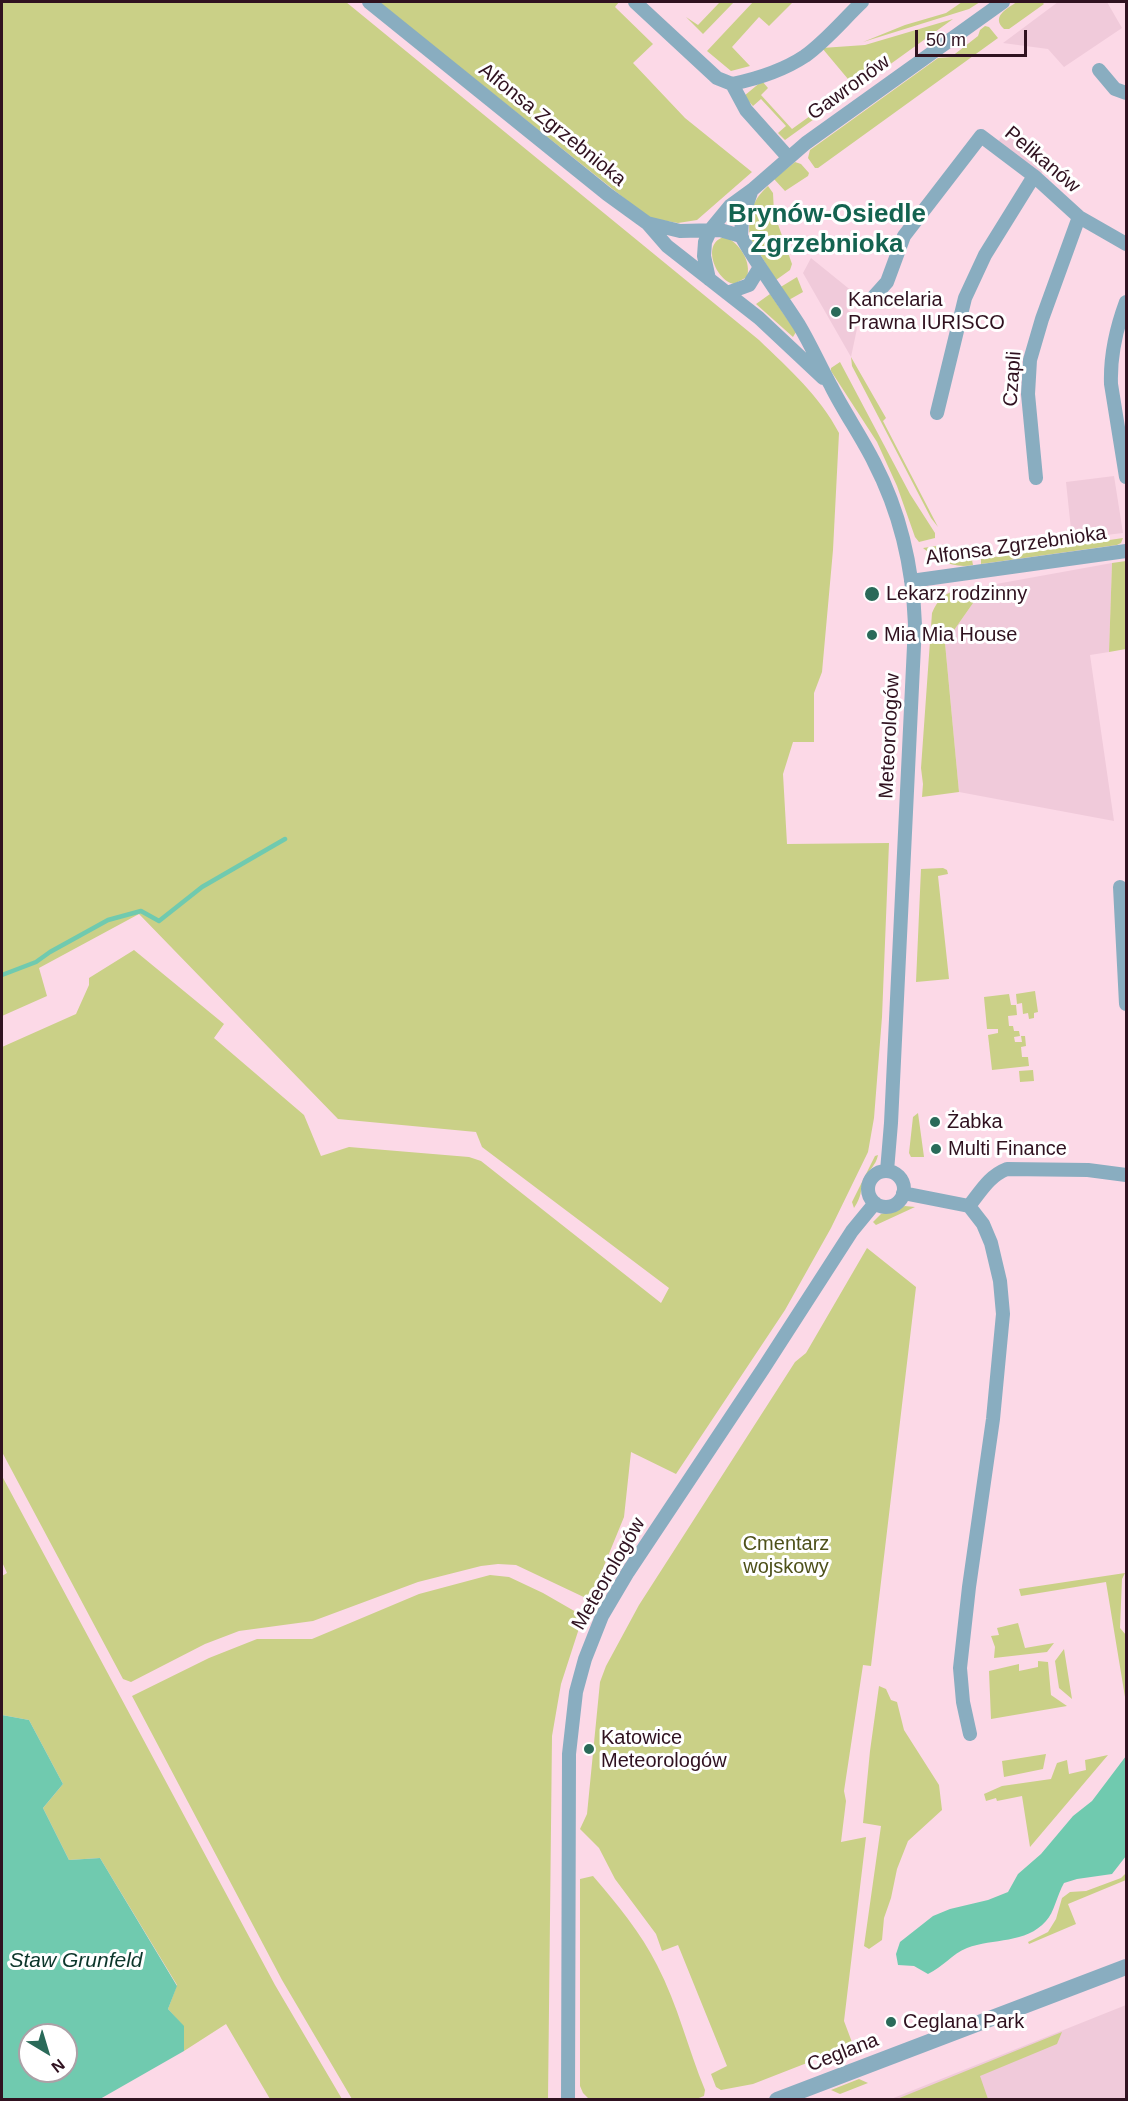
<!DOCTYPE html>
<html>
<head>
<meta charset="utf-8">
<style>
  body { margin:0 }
  #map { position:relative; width:1128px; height:2101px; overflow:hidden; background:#fcd9e7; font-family:Helvetica,sans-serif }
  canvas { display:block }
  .frame { position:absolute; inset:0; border:3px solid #301220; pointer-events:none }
  .north { position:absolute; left:18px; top:2023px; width:60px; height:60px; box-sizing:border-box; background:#fff; border:2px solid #aca0a6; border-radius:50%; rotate:142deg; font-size:16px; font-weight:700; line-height:24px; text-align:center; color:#301220 }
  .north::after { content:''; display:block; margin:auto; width:21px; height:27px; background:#2a6a59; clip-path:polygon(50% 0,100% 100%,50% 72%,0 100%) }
  .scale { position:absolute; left:915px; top:30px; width:112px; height:27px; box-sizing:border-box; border:3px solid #301220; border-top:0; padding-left:8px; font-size:18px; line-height:21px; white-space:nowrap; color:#301220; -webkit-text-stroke:4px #fff; paint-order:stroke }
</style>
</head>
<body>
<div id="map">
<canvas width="1128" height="2101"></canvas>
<div class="frame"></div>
<div class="north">N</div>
<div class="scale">50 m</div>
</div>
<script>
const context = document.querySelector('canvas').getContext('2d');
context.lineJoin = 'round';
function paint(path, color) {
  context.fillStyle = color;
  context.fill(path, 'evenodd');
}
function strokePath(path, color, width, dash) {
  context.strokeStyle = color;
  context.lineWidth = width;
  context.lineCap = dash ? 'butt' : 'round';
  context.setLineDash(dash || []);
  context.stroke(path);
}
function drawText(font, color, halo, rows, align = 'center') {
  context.font = font + ' Helvetica,sans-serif';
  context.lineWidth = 6;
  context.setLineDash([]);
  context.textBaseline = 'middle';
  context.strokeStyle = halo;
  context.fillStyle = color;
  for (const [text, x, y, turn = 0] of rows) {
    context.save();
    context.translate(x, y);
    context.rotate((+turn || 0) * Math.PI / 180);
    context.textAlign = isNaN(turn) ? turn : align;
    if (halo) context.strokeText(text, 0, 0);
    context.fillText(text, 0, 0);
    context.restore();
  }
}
const built = new Path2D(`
  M1058,2H1107L1122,28L1064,67L1048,49L1003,43Z
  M1013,125L1053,160L1041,174L998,141Z
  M811,258L853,292L850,297L853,300L847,309L859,319L851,357L803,273Z
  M1114,476L1123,533L1072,539L1066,482Z
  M1112,563L1109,652L1090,655L1114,821L959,792L945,643L985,586Z
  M1126,2005V2099H891Z`);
const green = new Path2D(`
  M2,2H346L759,340C789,369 820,396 839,433L833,550L822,672L814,693V742H793L783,774L787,844L889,843L882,1017L874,1118L868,1152L831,1228L785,1310L676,1474L631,1452L624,1517L590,1600L516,1565L498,1564L481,1566L418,1582L313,1621L239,1631L205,1644L131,1682L123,1679L2,1452V1047L76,1014L89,985V978L134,950L224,1024L214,1038L304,1115L321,1156L349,1147L469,1157L481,1161L661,1303L669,1288L482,1147L476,1132L338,1119L139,914L39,968L47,996L2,1016Z
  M378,2H619L615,7L653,44L633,63L685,118L752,172L697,220L678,223L649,218Z
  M718,2H734L703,34L686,17L698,25L719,3Z
  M753,2H793L769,26L759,17L732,47L750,66L731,71L707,51Z
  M962,2H980L969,9L863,42L905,25L946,13Z
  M1017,2H1042L1044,4L1009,29H1004C991,17 1006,9 1017,2Z
  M953,19L785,140L778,133L786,126L761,99L753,106L744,96L762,81L768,88L761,95L792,129L853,85L822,48L865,45Z
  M985,26L989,27L998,38L818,168H815L808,158L810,150L938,58L951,57L978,36L980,30Z
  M795,162L801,164L809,173L808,176L785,191L774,179Z
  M768,186L773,193L774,213L792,264L790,270L776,280L750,238C747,217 752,200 768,186Z
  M725,237C739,242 752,262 747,277L734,284C716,281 700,242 725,237Z
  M797,277L803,292L787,301L779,288Z
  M770,294L796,332L793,337L756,304Z
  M851,357L886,418L883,421L938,527L931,518L852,366Z
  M840,362L910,494L935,533V538L919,542L915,537L897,486L877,442L831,371V368Z
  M1123,538L1121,543L1117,545L981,564V559Z
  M943,545L961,557L972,560L973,565C953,569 938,560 923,548Z
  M1126,561V649L1109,652L1112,563Z
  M985,586L945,643L959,792L922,797L923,784L921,768L932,613C943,587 960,590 985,586Z
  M943,868L947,870L948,874L938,876L949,979L916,982L921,869Z
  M1035,991L1038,1012L1034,1013V1018L1029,1019L1028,1013L1023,1014L1022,1003L1017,1004L1016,994Z
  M1009,994L1011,1005H1016L1017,1015L1008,1016L1009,1026H1013L1014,1031H1019L1020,1036L1014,1037L1015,1042H1022L1021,1036H1025L1026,1046L1021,1047L1022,1057H1028L1029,1066L992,1070L988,1035L998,1033V1029H987L984,997Z
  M1033,1070L1034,1081L1020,1082L1019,1071Z
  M918,1113L924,1157H911L909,1153L913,1117Z
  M878,1155C876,1166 868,1170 864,1180C860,1191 862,1196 854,1208L852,1202L875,1156Z
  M905,1206L915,1207L876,1225L873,1222L881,1214Z
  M867,1248L916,1287L871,1666L863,1665L844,1791L846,1801L841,1842L866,1837L844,2021L853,2045L753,2084L721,2090L716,2087L711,2074L727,2066L678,1945L662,1951L656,1934L615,1879L599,1848L580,1829L587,1814L600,1682L606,1666L639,1605L795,1362L806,1353Z
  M2,1476L275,1985L342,2099H270L226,2024L184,2051V2027L168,2009L177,1985L100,1858L69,1860L43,1808L63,1784L29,1720L2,1715V1576L7,1573L2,1562Z
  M1125,1573L1122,1579L1120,1628L1126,1635V1703L1106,1582L1021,1596L1019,1589Z
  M490,1575L509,1577L543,1593L583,1616L561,1684L552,1736L548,2099H352L282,1980L132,1696L209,1658L257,1639H312L419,1594Z
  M1018,1623L1025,1648L1054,1643L1047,1652L994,1658L995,1647L991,1636L999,1635L997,1628Z
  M1064,1649L1072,1699L1059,1688L1055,1661Z
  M1038,1661L1048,1662L1051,1695L1067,1706L991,1719L989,1671L1019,1664V1671L1038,1667Z
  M879,1686L886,1689L891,1700L897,1702L904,1730L939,1785L942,1810L908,1841L897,1869L891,1898L884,1918L882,1940L869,1949L864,1946L881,1826L863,1823L870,1751Z
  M1046,1754L1043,1769L1004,1777L1002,1761Z
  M1108,1755L1030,1847L1022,1796L997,1801L996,1798L986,1801L984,1794L1002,1786L1051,1779L1057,1763L1067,1760L1069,1774L1086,1770L1085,1760Z
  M1126,1873V1880L1068,1904L1076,1924L1029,1944L1028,1942L1048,1932L1056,1919L1062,1898L1070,1892L1086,1891L1121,1878Z
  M593,1876C617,1904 641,1933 657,1965C678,2005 688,2049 705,2090L704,2096L696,2099H589L583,2093L580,2086V1879Z
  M1062,2032L1057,2044L980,2076L988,2099H897Z
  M859,2079L868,2083L840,2094L831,2090Z`);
const water = new Path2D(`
  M2,1715L29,1720L63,1784L43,1808L69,1860L100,1858L177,1986L168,2009L184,2026V2051L100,2099H2ZM30,2035H66V2071H30Z
  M1126,1756V1856L1112,1874L1077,1879L1064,1883C1057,1895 1054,1913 1046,1921C1026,1944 993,1938 967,1948C952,1954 943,1967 928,1974L914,1966L898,1965L896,1954L900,1942L933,1916L950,1909L988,1900L1008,1892L1018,1874L1041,1854L1073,1816L1092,1801Z`);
const stream = new Path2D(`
  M2,975L36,962L50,952L108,920L141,911L159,921L202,887L285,839`);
const minor = new Path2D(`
  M369,2L607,194L647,223L667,246L759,318L823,378
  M635,2L717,78L732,84L746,110L788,157
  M1099,70L1115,89L1126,93
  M732,84C756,79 784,70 805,56C826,41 844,19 862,2
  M647,223L680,231L720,230L741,236C758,267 780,295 799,325C811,345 820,366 831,386C844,412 861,436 874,462C900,512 913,569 915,625L891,1123L887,1171
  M741,236L742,219L751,192
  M709,279L704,256L705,242L711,229L730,206L752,190L806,143L1003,2
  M727,293L749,285L760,267
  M870,301L887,282L904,236L981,136L1034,176L1079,217L1126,244
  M1126,302C1116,329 1110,355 1111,384L1126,477
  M937,413L965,298L985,255L1034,176
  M1036,478L1028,394L1030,360L1042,319L1079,217
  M911,581L1126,551
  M1120,887L1126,1004
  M868 1189a18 18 0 1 1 36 0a18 18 0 1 1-36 0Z
  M903,1193L969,1206L983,1224L991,1243L1000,1281L1003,1314L993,1419L969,1587L960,1668L963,1702L970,1734
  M969,1206C981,1191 989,1176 1007,1169L1088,1170L1126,1175
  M568,2100L569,1754L576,1692L585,1659L602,1616L628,1572L763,1369L852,1231L875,1203`);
const tertiary = new Path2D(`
  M777,2100L1126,1967`);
const markers = [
  [836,312,6,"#2a6a59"],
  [872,594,8,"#2a6a59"],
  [872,635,6,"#2a6a59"],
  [935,1122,6,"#2a6a59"],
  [936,1149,6,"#2a6a59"],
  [589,1749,6,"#2a6a59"],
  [891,2022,6,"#2a6a59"]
];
const streetNames = [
  ["Gawronów",849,88,-36],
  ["Alfonsa Zgrzebnioka",552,125,39],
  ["Pelikanów",1042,160,40],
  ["Czapli",1013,379,-86],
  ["Alfonsa Zgrzebnioka",1016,546,-8],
  ["Meteorologów",890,736,-87],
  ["Meteorologów",609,1574,-60],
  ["Ceglana",843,2053,-21]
];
const poiNames = [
  ["Kancelaria",848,300],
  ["Prawna IURISCO",848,323],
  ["Lekarz rodzinny",886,594],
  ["Mia Mia House",884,635],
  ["Żabka",947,1122],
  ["Multi Finance",948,1149],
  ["Katowice",601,1738],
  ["Meteorologów",601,1761],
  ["Ceglana Park",903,2022]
];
const parkNames = [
  ["Cmentarz",786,1544],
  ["wojskowy",786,1567]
];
const waterNames = [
  ["Staw Grunfeld",76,1961]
];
const districtNames = [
  ["Brynów-Osiedle",827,215],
  ["Zgrzebnioka",827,245]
];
paint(built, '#f0cada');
paint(green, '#cad087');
paint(water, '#70caaf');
strokePath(stream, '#70caaf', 4.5);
strokePath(minor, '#89adc0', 14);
strokePath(tertiary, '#89adc0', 16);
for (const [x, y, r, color] of markers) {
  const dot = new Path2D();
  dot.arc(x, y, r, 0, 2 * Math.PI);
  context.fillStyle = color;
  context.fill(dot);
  strokePath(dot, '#fff', 2);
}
drawText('20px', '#301220', '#fff', streetNames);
drawText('20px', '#301220', '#fff', poiNames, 'left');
drawText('20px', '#4e511a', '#fff', parkNames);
drawText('italic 21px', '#0c362b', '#fff', waterNames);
drawText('bold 26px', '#146350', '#fff', districtNames);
</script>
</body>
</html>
